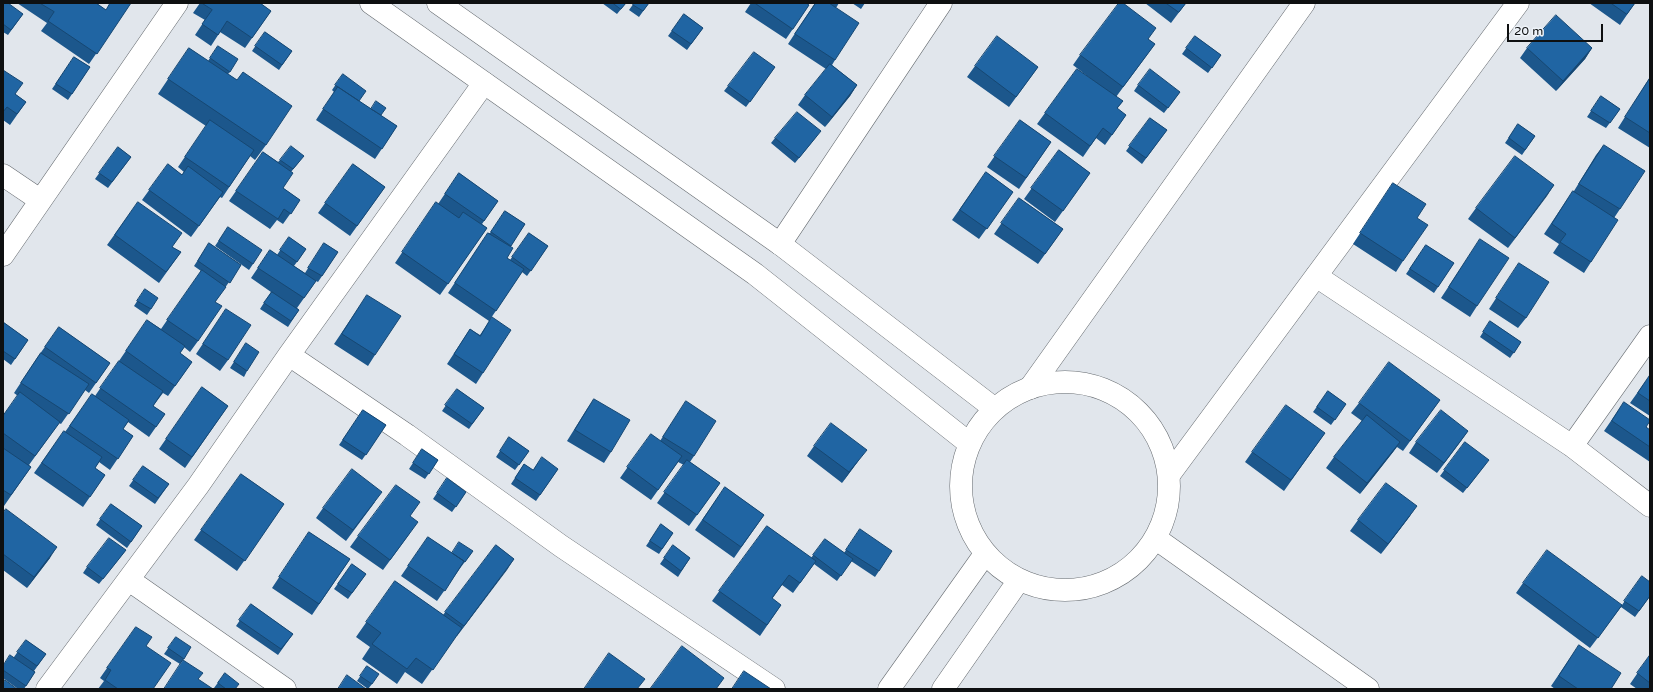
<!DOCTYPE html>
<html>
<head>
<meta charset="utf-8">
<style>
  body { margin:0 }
  #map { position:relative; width:1653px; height:692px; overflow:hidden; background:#e1e6ec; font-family:"Varela Round",sans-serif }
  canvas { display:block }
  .frame { position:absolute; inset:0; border:4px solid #0e1011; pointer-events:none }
  .scale { position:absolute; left:1507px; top:24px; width:96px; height:18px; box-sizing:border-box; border:2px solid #0e1011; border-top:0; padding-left:5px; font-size:12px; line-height:14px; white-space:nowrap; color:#0e1011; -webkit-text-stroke:3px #eef3f9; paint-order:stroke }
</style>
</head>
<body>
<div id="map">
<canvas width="1653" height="692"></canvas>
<div class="frame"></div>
<div class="scale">20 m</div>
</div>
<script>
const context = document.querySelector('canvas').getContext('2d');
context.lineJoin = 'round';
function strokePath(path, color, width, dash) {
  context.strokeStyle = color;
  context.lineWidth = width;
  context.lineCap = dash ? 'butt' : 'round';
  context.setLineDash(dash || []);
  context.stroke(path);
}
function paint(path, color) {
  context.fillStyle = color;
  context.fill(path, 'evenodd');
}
const minor = new Path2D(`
  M3,175L40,200
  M780,244L941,3
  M3,255L177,3
  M1316,276L1572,446L1650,506
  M289,355L407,435L561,546L774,689
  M1030,388L1304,3
  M1572,446L1650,336
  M1169,475L1518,3
  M129,580L285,689
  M47,689L198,486L289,355L484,83`);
const tertiary = new Path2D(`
  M371,3L755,274L970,444
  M438,3L780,244L995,409
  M961 486a104 104 0 1 1 208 0a104 104 0 1 1-208 0Z
  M1155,538L1368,689
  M889,689L985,554
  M943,689L1019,580`);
const wall = new Path2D(`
  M3,3L23,14L8,35L3,32Z
  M17,3H96L106,10L131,3L89,64L41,31L47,23Z
  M200,3H260L271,11L245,48L220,32L211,46L195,35L205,20L193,13Z
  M602,3H626L617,14Z
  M634,3H649L639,17L629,10Z
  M751,3H806L809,5L786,39L745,12Z
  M815,3H839L836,8L835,60L832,65L857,85L850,96L825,127L798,105L805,95L826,69L788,44Z
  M852,3H865L861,9Z
  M1145,3H1186L1171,23Z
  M1589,3H1635L1620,25Z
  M684,14L703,28L687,50L668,36Z
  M265,32L292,51L279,70L252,51Z
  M1195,36L1221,55L1208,73L1182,54Z
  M1148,39L1155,44L1116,97L1123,101L1117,109L1126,115L1105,145L1096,138L1083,157L1037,124L1077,69L1096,83L1073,65L1080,55Z
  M218,46L230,72L228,74L237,80L266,145L255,160L250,156L222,198L220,197L191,237L142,200L168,164L182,175L184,172L178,167L206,126L158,94L189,48L208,61Z
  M1527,48H1592L1585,59L1556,91L1520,58Z
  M74,57L90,67L68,100L52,89Z
  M975,66L1038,67L1009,107L967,77Z
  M775,67L746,107L724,91L728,86Z
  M3,70L15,94L26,102L10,125L3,120Z
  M343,74L359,101L397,126L375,159L316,120L334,92L332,90Z
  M1650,77V148L1618,128Z
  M1138,85L1180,92L1164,113L1134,91Z
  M1601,96L1620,109L1606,128L1587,117Z
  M1150,118L1167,130L1142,164L1126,151Z
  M1020,120L1051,142L1019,189L987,167Z
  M1518,124L1535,136L1522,155L1505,143Z
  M817,136L795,163L771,143L775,138Z
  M1604,145L1620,209L1614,218L1591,262L1584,273L1553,253L1559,244L1544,234L1566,201L1573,191H1574L1596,155Z
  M118,147L131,157L108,188L95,179Z
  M1059,150L1090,173L1055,222L1024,199Z
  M263,152L278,162L280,160L300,161L291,172L283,188L300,200L283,224L277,220L270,229L229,201Z
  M353,164L385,187L350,236L318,213Z
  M986,172L1013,192L979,239L952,220Z
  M459,173L498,201L482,224L487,228L440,295L395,263L436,202L438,204Z
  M1393,183L1417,218L1403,261L1396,272L1353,244Z
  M1554,185L1508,248L1468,219L1476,208Z
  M1019,198L1063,229L1038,264L994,234Z
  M138,202L172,247L181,252L159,283L107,245Z
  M505,211L525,224L510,247L507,258L510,260L529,233L548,246L527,276L522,272L489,321L448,293L481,243L488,233H490Z
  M228,227L253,264L249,270L215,246Z
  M289,237L306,249L294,266L305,273L324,243L338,252L318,282L316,281L297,308L299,310L288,327L260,309L271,292L251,278L270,250L277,255Z
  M1480,239L1477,306L1470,317L1441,298Z
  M209,243L241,265L215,302L198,341L190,352L184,347L180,353L192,362L168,396L163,393L153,406L165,414L149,437L128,422L123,429L133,436L110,470L99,462L95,468L105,475L83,507L34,473L64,431L65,432L92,394L95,396L147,320L161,329L201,271L194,266Z
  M1426,245L1454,263L1434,293L1406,274Z
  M1519,263L1526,318L1518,328L1489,309Z
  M145,289L151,309L147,315L134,306Z
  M367,295L375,355L368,366L334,344Z
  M226,309L228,360L220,371L196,354Z
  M492,317L483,373L476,384L447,364L470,329L480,335Z
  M1490,321L1521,342L1510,358L1480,337Z
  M3,322L28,340L11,365L3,359Z
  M59,327L110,363L89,393L85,390L61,424L59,423L29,465L31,467L4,506L3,505V416L18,396L14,393L37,358Z
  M246,343L247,371L244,377L230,368Z
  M1650,375V416L1630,403Z
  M202,387L228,406L185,468L159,449Z
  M457,389L484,408L469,429L442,411Z
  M1328,391L1346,404L1331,425L1313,412Z
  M594,399L611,452L604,463L567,441L587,409Z
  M1440,400L1403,451L1397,447L1360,494L1326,468L1334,457L1362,421L1351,413L1359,403Z
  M686,401L694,456L690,462L720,483L689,526L657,503L684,465L678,462L651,500L620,478L651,434L660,441Z
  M1624,402L1646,427L1650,430V462L1604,431Z
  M363,410L386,425L362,460L339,445Z
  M1468,431L1437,473L1409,453L1416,442Z
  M1325,433L1284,491L1245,462L1252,452Z
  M509,437L529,451L515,470L496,457Z
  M1465,442L1485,465L1463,493L1440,476Z
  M814,446L859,460L842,483L807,456Z
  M422,449L438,460L425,479L409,469Z
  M524,464L533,470L558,469L536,501L511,484Z
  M143,466L169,484L155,504L129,486Z
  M241,474L284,504L237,571L194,540Z
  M725,487L764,515L734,558L695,530Z
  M466,492L452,512L433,499L437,493Z
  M375,502L346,541L316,518L323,508Z
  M111,504L142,526L127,548L96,525Z
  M3,513L50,558L27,588L3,570Z
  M1410,516L1381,554L1350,531L1358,520Z
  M410,517V533L383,570L350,547L358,536Z
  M661,524L673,533L659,554L646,546Z
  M767,526L811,558L825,539L844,553L860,529L879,571L875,577L851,561L837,581L814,564L793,593L782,585L772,599L781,605L760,636L712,601Z
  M309,532L350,559L312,615L272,588Z
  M428,537L452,553L473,551L461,567L437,601L401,576Z
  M496,545L514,559L457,636H456L422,684L405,672L397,684L362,659L370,647L356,637L395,581L443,615Z
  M673,545L690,558L678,577L660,564Z
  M126,550L99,584L83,573L87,567Z
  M352,564L366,574L348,599L334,589Z
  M1642,576L1650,596L1635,617L1621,607L1590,648L1516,593L1523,583L1622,605Z
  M251,604L293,634L278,655L236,626Z
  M136,627L146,646L153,689H98L104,681L100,678Z
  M176,637L184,659L180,664L164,654Z
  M26,640L46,654L34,671L35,672L24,689H18L3,678V666L14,657Z
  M1579,645L1611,689H1555L1551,686Z
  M1650,655V689H1637L1630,684Z
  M367,666L372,684L368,689L357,681Z
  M225,673L235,689H215L214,688Z`);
const shadedWall = new Path2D(`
  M1592,48L1585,59L1556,91L1563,81Z
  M857,85L850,96L825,127L832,117Z
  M1554,185L1547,196L1508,248L1515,238Z
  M1468,431L1461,441L1437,473L1444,463Z
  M1400,442L1393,452L1360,494L1367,483Z
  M867,450L859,460L842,483L849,472Z
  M1417,506L1410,516L1381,554L1388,544Z
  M57,547L50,558L27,588L34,577Z
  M514,559L507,570L457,636L464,626Z`);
const building = new Path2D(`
  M3,3H8L23,14L11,30L3,24Z
  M40,3H96L106,10L110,3H131L97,54L48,21L54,12Z
  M202,3H260L271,11L252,38L227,21L218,35L202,24L212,10Z
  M613,3H626L621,9Z
  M634,3H649L643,11L633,5Z
  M755,3H806L809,5L793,29Z
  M816,3H829L859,23L835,60L795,34Z
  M1119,3H1123L1156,28L1148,39L1155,44L1123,87L1080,55Z
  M1166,3H1186L1179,12Z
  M1611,3H1635L1627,14Z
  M684,14L703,28L691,44L672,31Z
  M1556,15L1592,48L1563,81L1527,48Z
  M265,32L292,51L282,65L255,46Z
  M997,36L1038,67L1016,97L975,66Z
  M1195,36L1221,55L1212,68L1186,48Z
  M218,46L238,59L230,72L210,58Z
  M189,48L237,80L243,72L292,106L266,145L168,79Z
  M754,52L775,67L750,102L728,86Z
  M74,57L90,67L72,94L56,84Z
  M830,64L857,85L832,117L805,95Z
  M1077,69L1123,101L1117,108L1126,115L1112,135L1103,128L1090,146L1045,113Z
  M1150,69L1180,92L1168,108L1138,85Z
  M3,70L23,83L15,94L26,102L17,114L7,107L3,112Z
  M343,74L366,91L359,101L335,85Z
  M1650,78V133L1625,117Z
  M338,87L397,126L382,149L323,109Z
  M1601,96L1620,109L1610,123L1591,111Z
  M376,101L386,108L381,115L371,109Z
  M797,112L821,131L799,158L775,138Z
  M1150,118L1167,130L1146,158L1129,146Z
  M210,120L254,150L229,187L185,157Z
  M1020,120L1051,142L1026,178L994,156Z
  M1518,124L1535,136L1525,150L1509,138Z
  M1604,145L1645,171L1620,209L1579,184Z
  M291,146L304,156L293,169L280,160Z
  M118,147L131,157L112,182L99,173Z
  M1059,150L1090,173L1063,211L1031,188Z
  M263,152L293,173L283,188L300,200L291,214L284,209L278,219L236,191Z
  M1515,156L1554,185L1515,238L1476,208Z
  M168,164L182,175L188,166L223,192L199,226L149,190Z
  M353,164L385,187L357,226L325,203Z
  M986,172L1013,192L987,229L960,210Z
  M459,173L498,201L484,221L445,194Z
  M1393,183L1426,204L1417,218L1428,225L1403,261L1360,233Z
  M1573,191L1618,220L1591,262L1560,242L1566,234L1552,224Z
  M1019,198L1063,229L1045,254L1001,223Z
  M138,202L182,233L172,247L181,252L166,272L115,235Z
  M436,202L459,218L463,212L487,228L448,284L402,252Z
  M505,211L525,224L511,246L491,232Z
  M228,227L262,250L253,264L219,241Z
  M488,233L513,248L507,258L524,269L496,311L455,283Z
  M529,233L548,246L531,271L512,257Z
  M289,237L306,249L297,262L280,250Z
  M1480,239L1509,258L1477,306L1449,287Z
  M209,243L241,265L230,283L198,261Z
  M324,243L338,252L322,276L308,268Z
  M1426,245L1454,263L1438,287L1410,269Z
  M270,250L316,281L304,298L258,268Z
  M1519,263L1549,282L1526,318L1496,298Z
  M202,270L226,287L215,302L222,306L198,341L167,320Z
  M145,289L158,298L151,309L137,301Z
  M272,292L299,310L291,321L264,303Z
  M367,295L401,316L375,355L342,334Z
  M226,309L251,325L228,360L203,344Z
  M492,317L511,330L483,373L454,354L470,329L480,336Z
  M147,320L185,346L180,353L192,362L175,386L126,351Z
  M1490,321L1521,342L1514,353L1483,332Z
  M3,322L28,340L15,359L3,351Z
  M59,327L110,363L96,383L45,347Z
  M246,343L259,352L247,371L234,362Z
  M41,353L89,384L69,414L21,383Z
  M119,361L163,391L153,406L165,414L156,427L100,388Z
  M1389,362L1440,400L1410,441L1359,403Z
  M1650,375V401L1638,393Z
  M202,387L228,406L192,457L166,439Z
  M457,389L484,408L472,424L445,405Z
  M1328,391L1346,404L1335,420L1317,407Z
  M20,392L60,422L35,456L3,433V416Z
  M92,394L129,420L123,429L133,436L118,459L70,426Z
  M594,399L630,420L611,452L575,430Z
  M686,401L716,421L694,456L663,437Z
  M1624,402L1650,420V421L1646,427L1650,430V447L1612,421Z
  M1286,405L1325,433L1291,480L1252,452Z
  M363,410L386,425L366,455L343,440Z
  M1441,410L1468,431L1444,463L1416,442Z
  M1367,415L1400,442L1367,483L1334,457Z
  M831,423L867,450L849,472L814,446Z
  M64,431L102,457L95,468L105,475L90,497L42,463Z
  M651,434L682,456L658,490L627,467Z
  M509,437L529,451L519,465L500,451Z
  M1465,442L1489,460L1467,488L1444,470Z
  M3,448L31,467L11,495L3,490Z
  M422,449L438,460L429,474L413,463Z
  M542,457L558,469L540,495L515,478L524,464L533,470Z
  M687,460L720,483L697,515L664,492Z
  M143,466L169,484L158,498L133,480Z
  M352,469L382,492L353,530L323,508Z
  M241,474L284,504L245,561L201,530Z
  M447,478L466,492L456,507L437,493Z
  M1386,483L1417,506L1388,544L1358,520Z
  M396,485L420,502L410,516L418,522L390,560L358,536Z
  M725,487L764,515L741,547L703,520Z
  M111,504L142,526L131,542L100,519Z
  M6,509L57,547L34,577L3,554V513Z
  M661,524L673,533L662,549L650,541Z
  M767,526L816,561L800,583L789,575L772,598L781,605L767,625L719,591Z
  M860,529L892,551L879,571L846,550Z
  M309,532L350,559L319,604L279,577Z
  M428,537L464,561L445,591L408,566Z
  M109,538L126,550L103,579L87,567Z
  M825,539L853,559L841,576L813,555Z
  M459,542L473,551L465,562L452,553Z
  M496,545L514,559L464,626L445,612Z
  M673,545L690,558L681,571L664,558Z
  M1547,550L1622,605L1598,638L1523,583Z
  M352,564L366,574L352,593L338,584Z
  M1642,576L1650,582V596L1639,611L1624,601Z
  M395,581L462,628L433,670L416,658L407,669L372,644L381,633L366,622Z
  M251,604L293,634L281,649L239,620Z
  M136,627L152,637L146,646L171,663L153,689H118L105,680L111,670L107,668Z
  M176,637L191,647L184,659L168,648Z
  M26,640L46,654L37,666L17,652Z
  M1579,645L1621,673L1611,689H1578L1559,676Z
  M682,646L724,678L716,689H653L651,688Z
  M609,653L645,679L637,689H584Z
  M10,655L35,672L26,686L3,670V666Z
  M1650,655V683L1637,673Z
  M183,660L203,673L198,679L213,689H164Z
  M367,666L379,674L372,684L360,676Z
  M744,671L771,689H732Z
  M225,673L239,684L235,689H226L218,683Z
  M347,675L366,689H338Z
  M5,680L17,689H3V684Z`);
strokePath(minor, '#666b70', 23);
strokePath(tertiary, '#666b70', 23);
strokePath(minor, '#fff', 22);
strokePath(tertiary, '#fff', 22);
paint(wall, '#1c578c');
paint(shadedWall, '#164772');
paint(building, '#2065a3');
strokePath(building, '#164772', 1);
</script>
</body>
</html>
